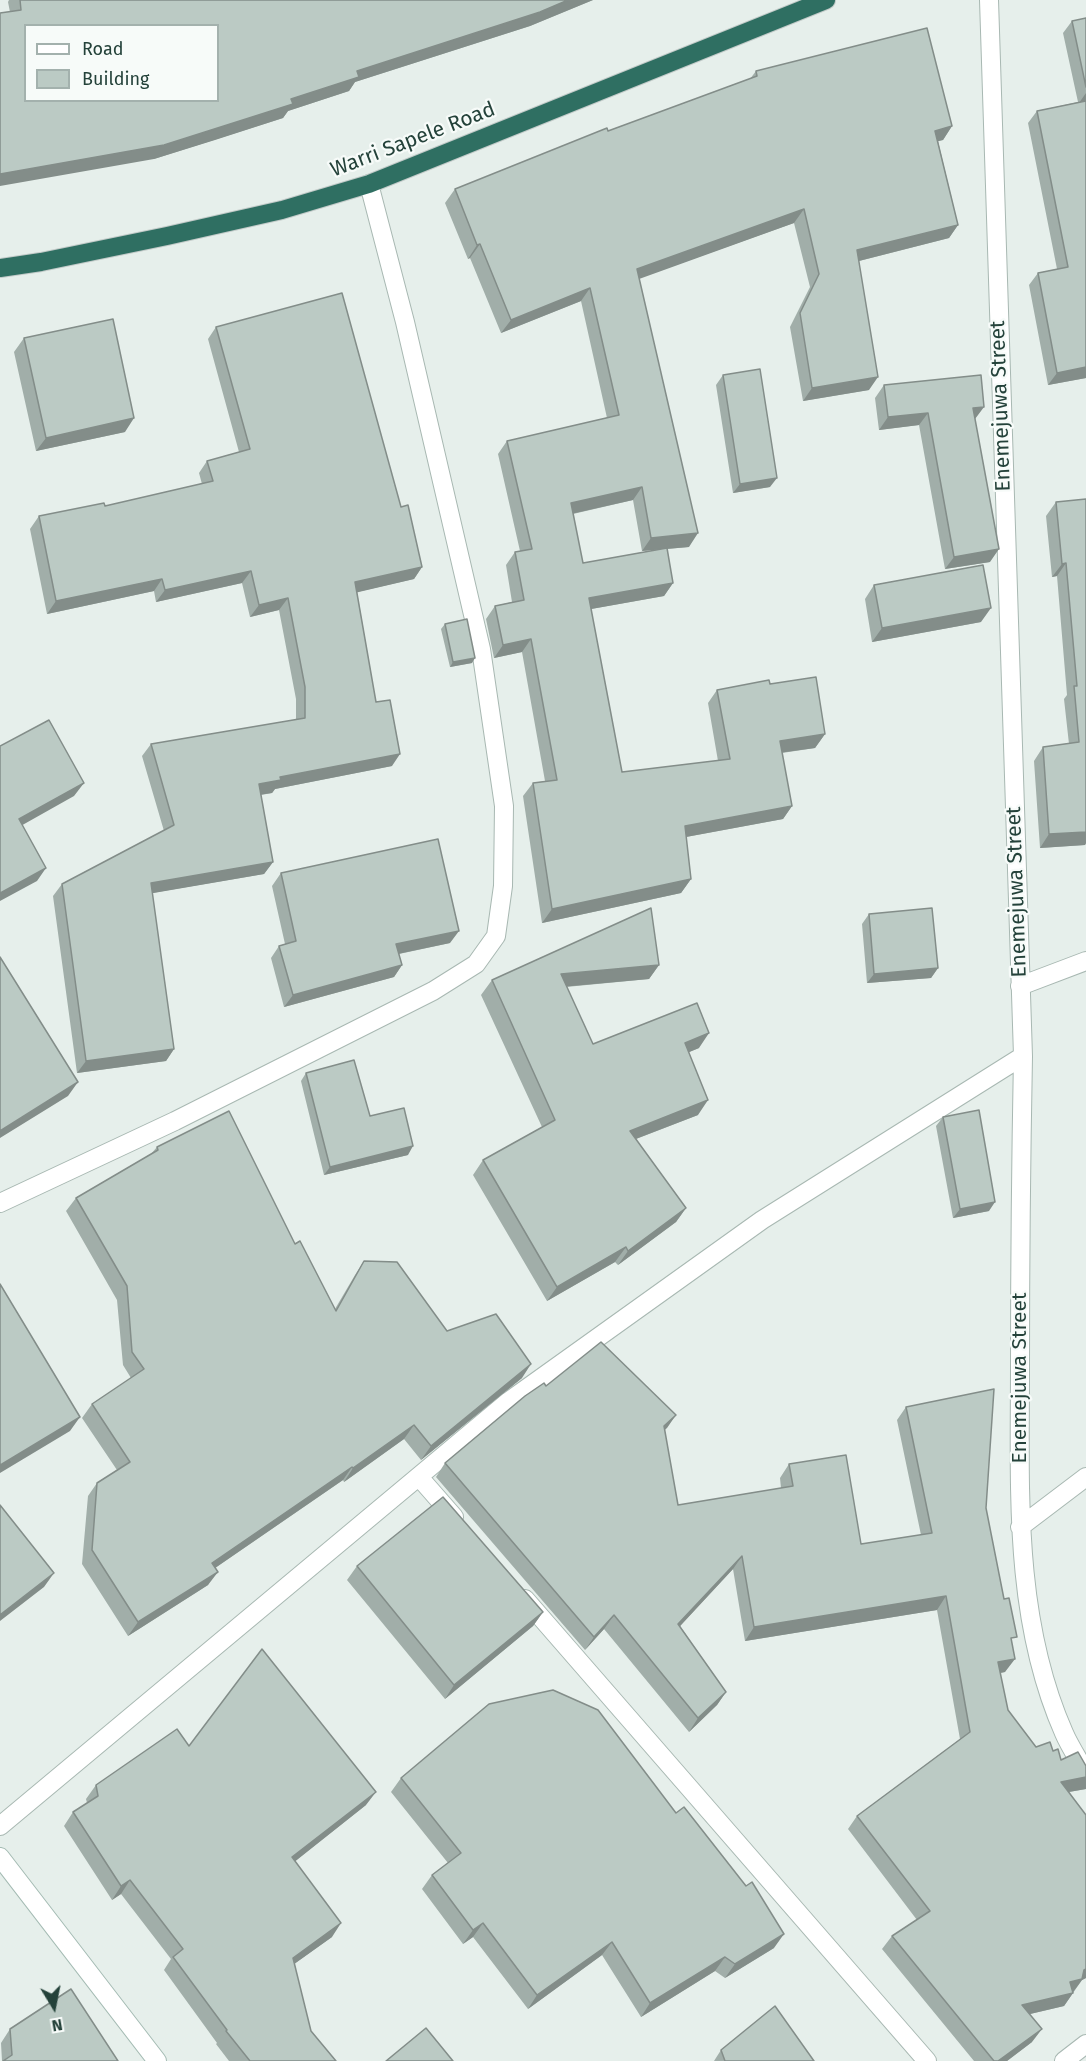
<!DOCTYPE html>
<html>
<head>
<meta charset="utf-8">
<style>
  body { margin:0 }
  #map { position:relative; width:1086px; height:2061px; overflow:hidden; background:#e6efeb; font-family:"Fira Sans",sans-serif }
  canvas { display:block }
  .legend { position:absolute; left:24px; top:24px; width:195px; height:78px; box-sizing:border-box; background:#f7fbf9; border:2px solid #a3b1ad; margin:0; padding:8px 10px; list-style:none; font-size:18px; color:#24423a }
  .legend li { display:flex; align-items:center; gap:12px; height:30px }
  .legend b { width:30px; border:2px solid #a3b1ad }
  .north { position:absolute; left:24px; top:1977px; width:60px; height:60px; -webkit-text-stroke:4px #f7fbf9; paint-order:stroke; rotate:170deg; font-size:16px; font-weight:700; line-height:24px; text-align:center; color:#24423a }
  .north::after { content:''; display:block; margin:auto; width:21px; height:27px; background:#24423a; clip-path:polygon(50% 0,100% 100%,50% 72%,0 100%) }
</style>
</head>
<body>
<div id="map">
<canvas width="1086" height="2061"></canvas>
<ul class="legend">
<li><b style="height:8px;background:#fff"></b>Road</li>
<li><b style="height:16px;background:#bbcac4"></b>Building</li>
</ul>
<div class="north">N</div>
</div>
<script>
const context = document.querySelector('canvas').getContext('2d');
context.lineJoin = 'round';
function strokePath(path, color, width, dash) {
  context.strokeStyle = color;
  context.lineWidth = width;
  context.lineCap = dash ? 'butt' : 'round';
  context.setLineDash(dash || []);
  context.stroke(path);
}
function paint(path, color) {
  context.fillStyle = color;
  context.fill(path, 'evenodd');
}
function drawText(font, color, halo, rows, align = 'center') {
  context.font = font + ' "Fira Sans",sans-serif';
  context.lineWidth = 4.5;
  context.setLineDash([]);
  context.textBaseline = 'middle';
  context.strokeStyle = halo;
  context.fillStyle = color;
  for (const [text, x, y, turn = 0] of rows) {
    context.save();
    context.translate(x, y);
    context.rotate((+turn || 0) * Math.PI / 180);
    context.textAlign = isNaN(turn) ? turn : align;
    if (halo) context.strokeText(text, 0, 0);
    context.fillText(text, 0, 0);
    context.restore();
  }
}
const street = new Path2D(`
  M989,0L1023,1056C1021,1160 1020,1263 1020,1366C1020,1489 1013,1618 1064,1733C1070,1747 1079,1760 1086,1773
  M1020,986L1086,961
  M0,1203L175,1121L433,991L476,964L496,936L503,886L504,806L481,649L405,322L369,184
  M419,1477L454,1517
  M1020,1527L1086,1477
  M525,1599L927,2061
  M0,1826L509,1401L762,1220L1023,1056
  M1064,2061L1086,2044`);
const secondary = new Path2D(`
  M0,1857L157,2061`);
const highway = new Path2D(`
  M0,268L41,262L167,236L282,210L369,184L826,0`);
const wall = new Path2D(`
  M9,0H593L530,26L355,82L349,91L288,111L283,118L154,159L10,12L8,2Z
  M1086,18V378L1048,385L1029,285L1038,273L1057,269L1028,123L1037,111L1078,102L1063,33L1072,21Z
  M756,71L952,126L943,140L938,141L958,225L949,238L859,261L869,390L803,401L790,327L810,287L794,223L639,278L689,547L667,549L673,583L664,596L591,609L622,772L718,761L708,703L717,690L770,684L825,734L815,748L782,753L792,806L783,819L686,837L691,879L681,893L542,923L523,796L533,783L545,781L522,652L494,658L486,619L495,606L512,602L506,565L515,552L520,551L498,454L507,441L607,418L581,301L501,333L470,258L468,259L445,203L455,189L608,131L750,79ZM633,500L642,551L662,549L583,563L573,514Z
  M216,327L401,507L422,567L414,579L357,592L376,702L392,766L275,789L272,793L261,795L273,862L264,874L152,893L174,1049L166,1061L77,1073L53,896L62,884L164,831L142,756L151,744L296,720V699L279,610L250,617L242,583L156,602L154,591L47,614L30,529L39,516L105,506L202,484L199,473L207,461L239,452L208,339Z
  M24,338L125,432L36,451L14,352Z
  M723,375L770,487L733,493L716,385Z
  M884,385L975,419L990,562L945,569L919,425L879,430L875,398Z
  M1086,499V843L1085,845L1040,848L1034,761L1043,747L1069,744L1064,699L1067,695L1057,576L1052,577L1046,516L1056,502Z
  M874,585L981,622L872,642L865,599Z
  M445,624L472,663L450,667L441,629Z
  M281,873L450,943L399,954L402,965L394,977L284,1007L271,958L279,946L285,944L272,886Z
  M869,914L938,968L931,978L867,983L862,924Z
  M659,965L649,979L566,987L593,1044L699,1048L689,1052L698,1115L636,1139L686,1208L676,1222L618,1265L615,1262L547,1301L473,1175L483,1160L542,1127L481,995L492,980Z
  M306,1073L370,1116L408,1155L324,1175L301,1081Z
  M943,1117L989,1211L953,1218L936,1126Z
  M157,1147L295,1244L335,1309L355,1275L364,1261L447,1331L522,1378L421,1460L404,1439L344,1482L343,1480L215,1568L208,1585L128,1636L82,1564L88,1496L97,1483L117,1470L82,1418L92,1404L131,1378L123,1365L117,1300L66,1211L76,1198L151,1154Z
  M546,1386L676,1415L664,1430L678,1505L781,1488L780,1478L789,1464L861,1544L921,1535L897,1420L906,1407L986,1508L1012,1644L1005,1672L1000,1673L1008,1710L1036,1747L1053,1751L1061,1760L1086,1766V1789L1069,1792L1086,1815V1978L1082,1980L1064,2006L1030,2014L1032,2042L1007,2061H974L882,1949L892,1936L917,1920L848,1829L857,1816L960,1739L937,1610L745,1641L733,1569L680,1626L726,1692L717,1705L689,1732L604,1629L585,1650L436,1477L445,1463Z
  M357,1566L543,1612L533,1626L445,1699L347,1580Z
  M189,1746L366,1805L295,1861L332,1937L294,1964L311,2031L336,2061H229L216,2044L217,2043L164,1970L171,1959L121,1894L112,1900L64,1826L73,1812L87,1803L86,1799L96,1785Z
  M401,1778L774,1948L725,1978L715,1971L641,2017L602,1955L528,2009L473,1937L463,1944L422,1889L432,1875L448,1863L391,1792Z
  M10,2029L118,2061H2L1,2043Z
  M721,2050L814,2061H714Z`);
const shadedWall = new Path2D(`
  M568,0H593L530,26L355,82L349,91L288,111L283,118L215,140L154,159L0,186V174L291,99L357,71Z
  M1086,93V102L1079,103Z
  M952,126L943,140L926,144L935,131Z
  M804,209L794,223L628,283L637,269Z
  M958,225L949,238L847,264L857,250Z
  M480,244L470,258L468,259L477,245Z
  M590,288L581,301L501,333L511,320Z
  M1086,367V378L1048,385L1057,373Z
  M878,377L869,390L803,401L812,388Z
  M984,407L975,419L973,408Z
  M928,413L919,425L879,430L888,417Z
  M134,418L125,432L36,451L46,438Z
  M777,478L770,487L733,493L740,484Z
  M642,487L633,500L562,516L571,503Z
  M698,533L689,547L642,551L651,538Z
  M999,549L990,562L945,569L954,557Z
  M1066,563L1057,576L1052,577L1062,564Z
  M422,567L414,579L346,595L355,582Z
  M251,571L242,583L156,602L165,590Z
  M162,579L154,591L47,614L56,601Z
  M673,583L664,596L580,611L589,598Z
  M288,598L279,610L250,617L259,605Z
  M991,608L981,622L872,642L882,628Z
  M531,639L522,652L494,658L503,645Z
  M475,658L472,663L450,667L453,662Z
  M825,734L815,748L771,754L780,741Z
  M400,754L392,766L275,789L272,793L251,796L259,784L280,777Z
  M84,783L74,796L10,832L19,819Z
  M792,806L783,819L675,839L685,826Z
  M1086,832V843L1085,845L1040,848L1049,834Z
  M273,862L264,874L142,895L151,883Z
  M46,868L37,881L0,901V893Z
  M691,879L681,893L542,923L552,909Z
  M459,931L450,943L388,956L396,944Z
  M402,965L394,977L284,1007L293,995Z
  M659,965L649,979L550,988L561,974Z
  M938,968L931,978L867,983L874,974Z
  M709,1033L699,1048L675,1058L685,1043Z
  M174,1049L166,1061L77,1073L86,1061Z
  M78,1082L68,1096L0,1138V1131Z
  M708,1100L698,1115L620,1145L630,1131Z
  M413,1146L408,1155L324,1175L330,1167Z
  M995,1202L989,1211L953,1218L960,1209Z
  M686,1208L676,1222L618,1265L628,1251Z
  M626,1247L615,1262L547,1301L557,1287Z
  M531,1364L522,1378L421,1460L431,1446Z
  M676,1415L667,1428L654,1439L664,1426Z
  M80,1417L70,1431L0,1473V1465Z
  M414,1425L404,1439L344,1482L353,1468Z
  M352,1467L343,1480L202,1577L212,1563Z
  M742,1556L733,1569L669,1638L678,1624Z
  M218,1572L208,1585L128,1636L138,1622Z
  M54,1573L44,1587L0,1621V1615Z
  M946,1596L937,1610L745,1641L754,1627Z
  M543,1612L533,1626L445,1699L454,1685Z
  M614,1615L604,1629L585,1650L594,1637Z
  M1015,1659L1005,1672L989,1675L998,1662Z
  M726,1692L717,1705L689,1732L698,1718Z
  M1086,1777V1789L1051,1795L1061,1782Z
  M376,1792L366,1805L283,1871L292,1857Z
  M130,1880L121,1894L112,1900L121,1886Z
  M341,1923L332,1937L283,1972L293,1958Z
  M483,1923L473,1937L463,1944L473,1930Z
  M784,1934L774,1948L725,1978L735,1964Z
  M612,1942L602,1955L528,2009L537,1995Z
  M725,1957L715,1971L641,2017L650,2003Z
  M1086,1969V1978L1082,1980L1073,1992L1070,1982Z
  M1073,1993L1064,2006L1013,2018L1022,2005Z
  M1042,2029L1032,2042L1007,2061H998Z`);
const building = new Path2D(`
  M20,0H568L540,12L357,71L359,77L291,99L293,104L164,145L0,174V13L21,10ZM26,26H218V100H26Z
  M1086,18V87L1072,21Z
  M927,28L952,126L935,131L958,225L857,250L878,377L812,388L800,313L819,274L804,209L637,269L698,533L651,538L642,487L571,503L583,563L667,548L673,583L589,598L622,772L730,759L717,690L769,680L770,684L816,677L825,734L780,741L792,806L685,826L691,879L552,909L533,783L557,780L531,639L503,645L495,606L524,600L515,552L532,549L507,441L619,415L590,288L511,320L480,244L477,245L455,189L607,128L608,131L757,76L756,71Z
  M1086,101V367L1057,373L1038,273L1068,267L1037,111Z
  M342,293L401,507L408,505L422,567L355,582L376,702L390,700L400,754L280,777L281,780L259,784L273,862L151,883L174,1049L86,1061L62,884L174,825L151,744L305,718V687L288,598L259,605L251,571L165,590L162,579L56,601L39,516L104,503L105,506L213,481L207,461L250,449L216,327Z
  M113,319L134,418L46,438L24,338Z
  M760,369L777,478L740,484L723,375Z
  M981,375L984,407L973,408L999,549L954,557L928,413L888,417L884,385Z
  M1086,499V832L1049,834L1043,747L1079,742L1074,686H1077L1066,563L1062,564L1056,502Z
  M983,565L991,608L882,628L874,585Z
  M467,619L475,658L453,662L445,624Z
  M49,720L84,783L19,819L46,868L0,893V746Z
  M438,839L459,931L396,944L402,965L293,995L279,946L296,941L281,873Z
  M651,908L659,965L561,974L593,1044L697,1003L709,1033L685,1043L708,1100L630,1131L686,1208L628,1251L626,1247L557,1287L483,1160L555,1120L492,980Z
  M932,908L938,968L874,974L869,914Z
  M0,957L78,1082L0,1131Z
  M354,1060L370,1116L404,1108L413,1146L330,1167L306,1073Z
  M979,1110L995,1202L960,1209L943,1117Z
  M229,1111L295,1244L300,1241L336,1311L364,1261L397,1262L447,1331L496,1314L531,1364L431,1446L414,1425L353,1468L352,1467L212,1563L218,1572L138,1622L92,1550L97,1483L130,1462L92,1404L144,1369L132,1352L127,1286L76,1198L158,1150L157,1147Z
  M0,1284L80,1417L0,1465Z
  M601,1342L676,1415L664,1426L678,1505L793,1486L789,1464L846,1455L861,1544L932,1533L906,1407L994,1389L986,1508L1004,1599L1009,1598L1017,1637L1011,1638L1015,1659L998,1662L1008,1710L1036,1747L1050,1742L1053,1751L1058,1749L1061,1760L1078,1752L1086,1766V1777L1061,1782L1086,1815V1969L1084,1970L1082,1979L1070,1982L1073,1993L1022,2005L1042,2029L998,2061H994L892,1936L930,1911L857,1816L970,1732L946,1596L754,1627L742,1556L678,1624L726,1692L698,1718L614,1615L594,1637L445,1463L525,1396L544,1383L546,1386Z
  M443,1497L543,1612L454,1685L357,1566Z
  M0,1505L54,1573L0,1615Z
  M262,1649L376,1792L292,1857L341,1923L293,1958L311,2031L336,2061H250L226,2031L227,2030L173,1957L183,1949L130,1880L121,1886L73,1812L98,1796L96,1785L177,1729L189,1746Z
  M553,1690L598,1710L676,1813L684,1807L746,1886L752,1882L784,1934L735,1964L725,1957L650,2003L612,1942L537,1995L483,1923L473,1930L432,1875L461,1853L401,1778L489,1704Z
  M71,1989L118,2061H3L12,2055L10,2029Z
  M775,2006L814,2061H725L721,2050Z
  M426,2028L453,2061H386Z`);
const streetNames = [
  ["Warri Sapele Road",413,140,-21],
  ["Enemejuwa Street",1001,406,-92],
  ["Enemejuwa Street",1017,892,-92],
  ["Enemejuwa Street",1020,1378,-90]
];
strokePath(street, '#a8b8b2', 20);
strokePath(secondary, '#a4bbb3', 20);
strokePath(highway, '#c2cac8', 20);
strokePath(street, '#fff', 18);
strokePath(secondary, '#fff', 18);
strokePath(highway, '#2f6f62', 18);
paint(wall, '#a1aea9');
paint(shadedWall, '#838d89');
paint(building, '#bbcac4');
strokePath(building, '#838d89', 1.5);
drawText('21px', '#24423a', '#f7fbf9', streetNames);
</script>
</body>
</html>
